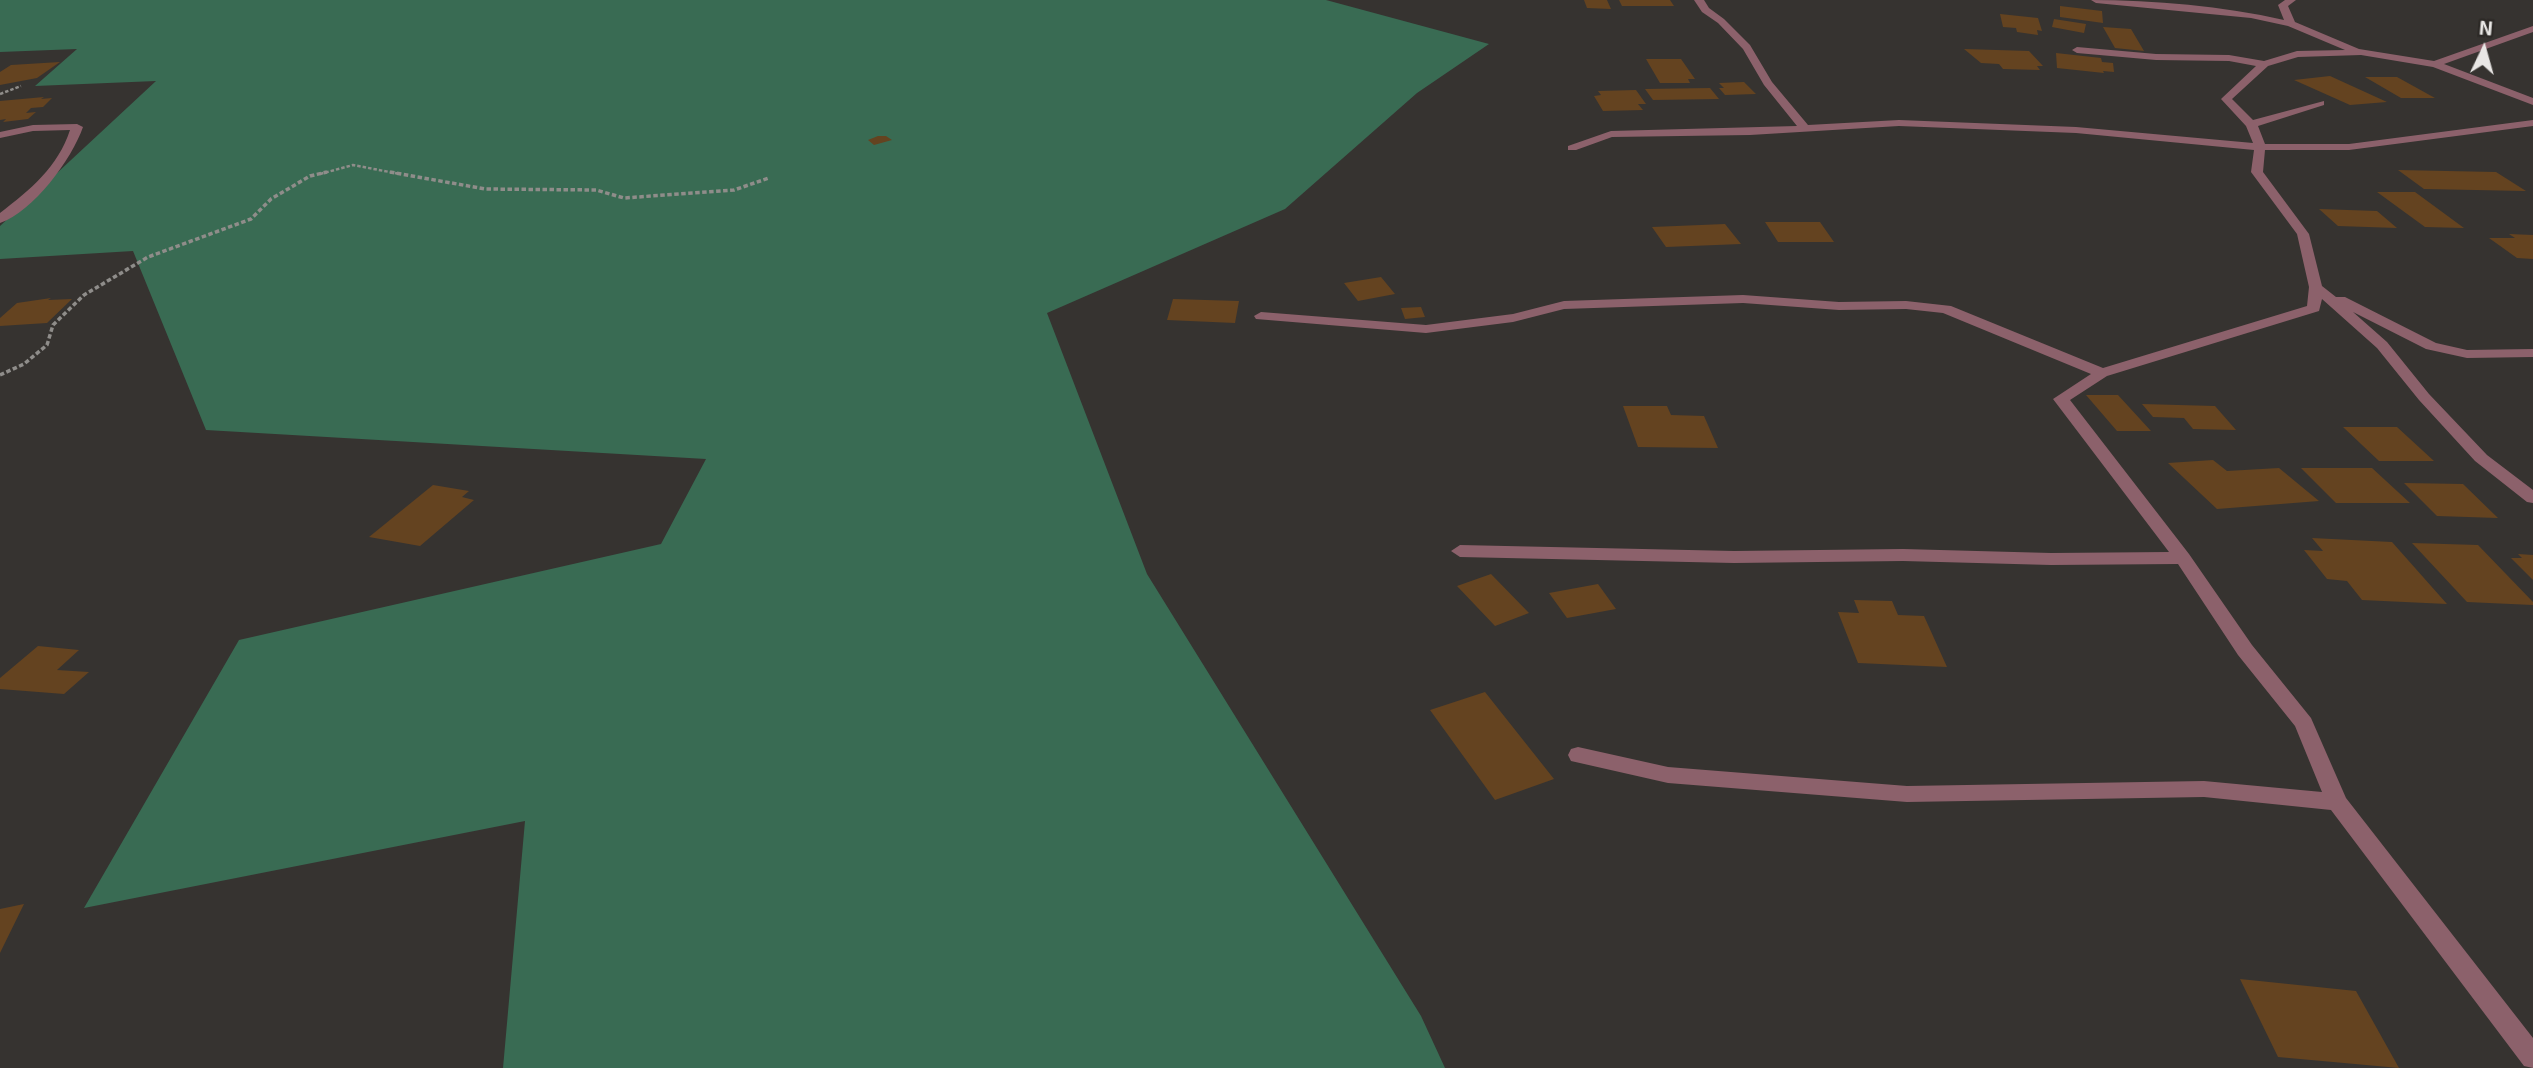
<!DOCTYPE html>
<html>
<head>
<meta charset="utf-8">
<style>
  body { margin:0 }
  #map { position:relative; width:2533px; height:1068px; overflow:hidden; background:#363330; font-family:"Exo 2",sans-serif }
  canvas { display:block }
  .north { position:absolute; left:2449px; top:14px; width:70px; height:70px; -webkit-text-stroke:5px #2c2926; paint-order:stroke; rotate:5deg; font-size:19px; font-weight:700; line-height:28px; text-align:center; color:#e9e7e5 }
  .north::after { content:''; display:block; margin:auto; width:24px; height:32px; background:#e9e7e5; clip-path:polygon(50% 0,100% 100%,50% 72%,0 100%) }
</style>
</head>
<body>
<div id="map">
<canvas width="2533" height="1068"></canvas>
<div class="north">N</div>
</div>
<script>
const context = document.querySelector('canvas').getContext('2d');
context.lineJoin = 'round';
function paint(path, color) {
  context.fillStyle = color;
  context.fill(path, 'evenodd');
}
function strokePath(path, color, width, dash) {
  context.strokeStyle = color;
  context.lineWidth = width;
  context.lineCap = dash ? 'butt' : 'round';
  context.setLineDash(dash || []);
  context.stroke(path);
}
const forest = new Path2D(`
  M0,0H1326L1489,44L1417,93L1285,209L1047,313L1147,574L1421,1016L1445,1068H503L525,821L84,908L239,640L661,544L706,459L206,430L133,251L0,259V226L156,81L35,86L77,49L0,52Z`);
const building = new Path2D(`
  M1584,0H1607L1611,9L1587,8Z
  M1619,0H1670L1674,6H1622Z
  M2060,6L2102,11L2103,23L2060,17Z
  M2000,14L2038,18L2042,31L2037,30L2038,35L2017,32L2016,28L2003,27Z
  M2054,19L2086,24L2084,33L2052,27Z
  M2103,27L2131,29L2144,51L2115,48Z
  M1964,49L2029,51L2043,66H2037L2040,70L2003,69L1999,64L1981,63Z
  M2056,53L2101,58L2102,62L2113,63L2114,72L2103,71L2104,73L2057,68Z
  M1646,59H1681L1695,79H1688L1690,83H1660Z
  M60,62L37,78L0,85V72L11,65Z
  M2330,76L2387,102L2350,105L2294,80Z
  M2365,77H2397L2435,98H2401Z
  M1744,82L1756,94L1725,95L1719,88H1724L1719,83Z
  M1710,88L1719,99L1653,100L1645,89Z
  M1636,90L1646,104H1638L1643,110L1603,111L1594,96L1601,95L1598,91Z
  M44,97L41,99L52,98L43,107L31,108L26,113L36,112L28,119L3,122L6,119L0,120V101Z
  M878,136H886L892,140L874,145L868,140Z
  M2398,170L2496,172L2526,191L2424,189Z
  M2377,192H2415L2464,228L2425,227Z
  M2319,209L2377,211L2397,228L2338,226Z
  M1765,222H1820L1834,242H1778Z
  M1725,224L1741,244L1666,247L1652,227Z
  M2509,234L2533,235V259L2517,258L2489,238H2515Z
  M1381,277L1395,294L1358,301L1344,283Z
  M51,298L48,300L72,299L47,323L0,326V318L17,303Z
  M1173,299L1239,301L1235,323L1167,320Z
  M1421,307L1425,317L1405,319L1401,308Z
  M2086,395H2118L2151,431H2117Z
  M2142,404L2215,406L2236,430L2193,429L2184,418L2153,417Z
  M1623,406H1667L1671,415L1704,416L1718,448L1638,447Z
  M2343,427H2397L2434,461H2379Z
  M2213,460L2227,471L2279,468L2319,501L2217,509L2168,463Z
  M2301,468H2372L2410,503H2336Z
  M2404,483L2463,484L2498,518L2437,516Z
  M433,485L469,491L462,497L474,500L420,546L369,537Z
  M2312,538L2392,542L2447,604L2362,600L2347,581L2327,579L2304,550L2323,551Z
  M2412,543L2478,545L2533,602V605L2467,602Z
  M2518,554L2533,555V580L2511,558H2522Z
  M1491,574L1529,613L1495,626L1457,586Z
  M1598,584L1616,609L1567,618L1549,593Z
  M1854,600L1892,601L1898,615L1924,616L1947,667L1858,663L1838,612L1859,613Z
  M38,646L79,650L57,670L89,672L64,694L0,689V678Z
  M1485,692L1554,779L1495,800L1430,710Z
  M24,904L0,953V909Z
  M2240,979L2356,991L2399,1068L2278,1057Z`);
const pathFar1 = new Path2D(`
  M0,94L21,86
  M320,174L353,165L400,174`);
const path = new Path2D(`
  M390,172L485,189L596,190L624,198L734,190L769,178
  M0,375L24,364L47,345L53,325L84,295L148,257L251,219L271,199L310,176L327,172`);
const street = new Path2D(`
  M1694,0H1704L1709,8L1724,19L1750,45L1772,82L1808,125L1899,120L2076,127L2253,143L2246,126L2221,99L2256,66L2229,61L2156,60L2077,53L2072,50L2077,47L2156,54L2229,55L2264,61L2297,51L2345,50L2288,26L2251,18L2096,3L2091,0C2155,0 2222,6 2284,20L2278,5L2285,0H2296L2288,6L2295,22L2359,49L2434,61L2533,26V32L2444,64L2533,98V105L2433,67L2361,55L2298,57L2268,66L2232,99L2253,120L2324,101V105L2258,126L2265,144H2349L2533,120V126L2349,150H2265L2263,172L2309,234L2322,286L2336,297H2345L2436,343L2467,350L2533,349V357L2467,358L2426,349L2353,312L2387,342L2429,394L2487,455L2533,490V503L2527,502L2475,461L2419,400L2377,348L2322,299L2319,311L2107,376L2070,400L2189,554L2252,645L2311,718L2346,798L2533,1038V1068L2524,1066L2331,810L2204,797L1907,802L1668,783L1571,761L1568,755L1571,749L1578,747L1668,767L1907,786L2204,781L2322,792L2295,726L2238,655L2178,564L2051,565L1903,561L1734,563L1460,557L1451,551L1460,545L1734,551L1903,549L2051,553L2169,552L2053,399L2091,374L1943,313L1906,309L1839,310L1743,303L1564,309L1513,322L1426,333L1256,319L1254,316L1261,312L1426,325L1513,314L1564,301L1743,295L1839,302L1906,301L1951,306L2103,368L2307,306L2309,287L2297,234L2251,172L2254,150L2076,133L1899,126L1750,135L1612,137L1576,150H1568V146L1611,131L1797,126L1764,85L1743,49L1718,23L1702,12Z
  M77,124L83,127C72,159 33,212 0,223V213C30,190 58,167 70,130L33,131L0,138V132L33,125Z`);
paint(forest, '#396b53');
paint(building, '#644320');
strokePath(pathFar1, '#8f8d8a', 2.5, [3.5, 2]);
strokePath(path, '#8f8d8a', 3.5, [4.5, 2.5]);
paint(street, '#8c616b');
</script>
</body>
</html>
